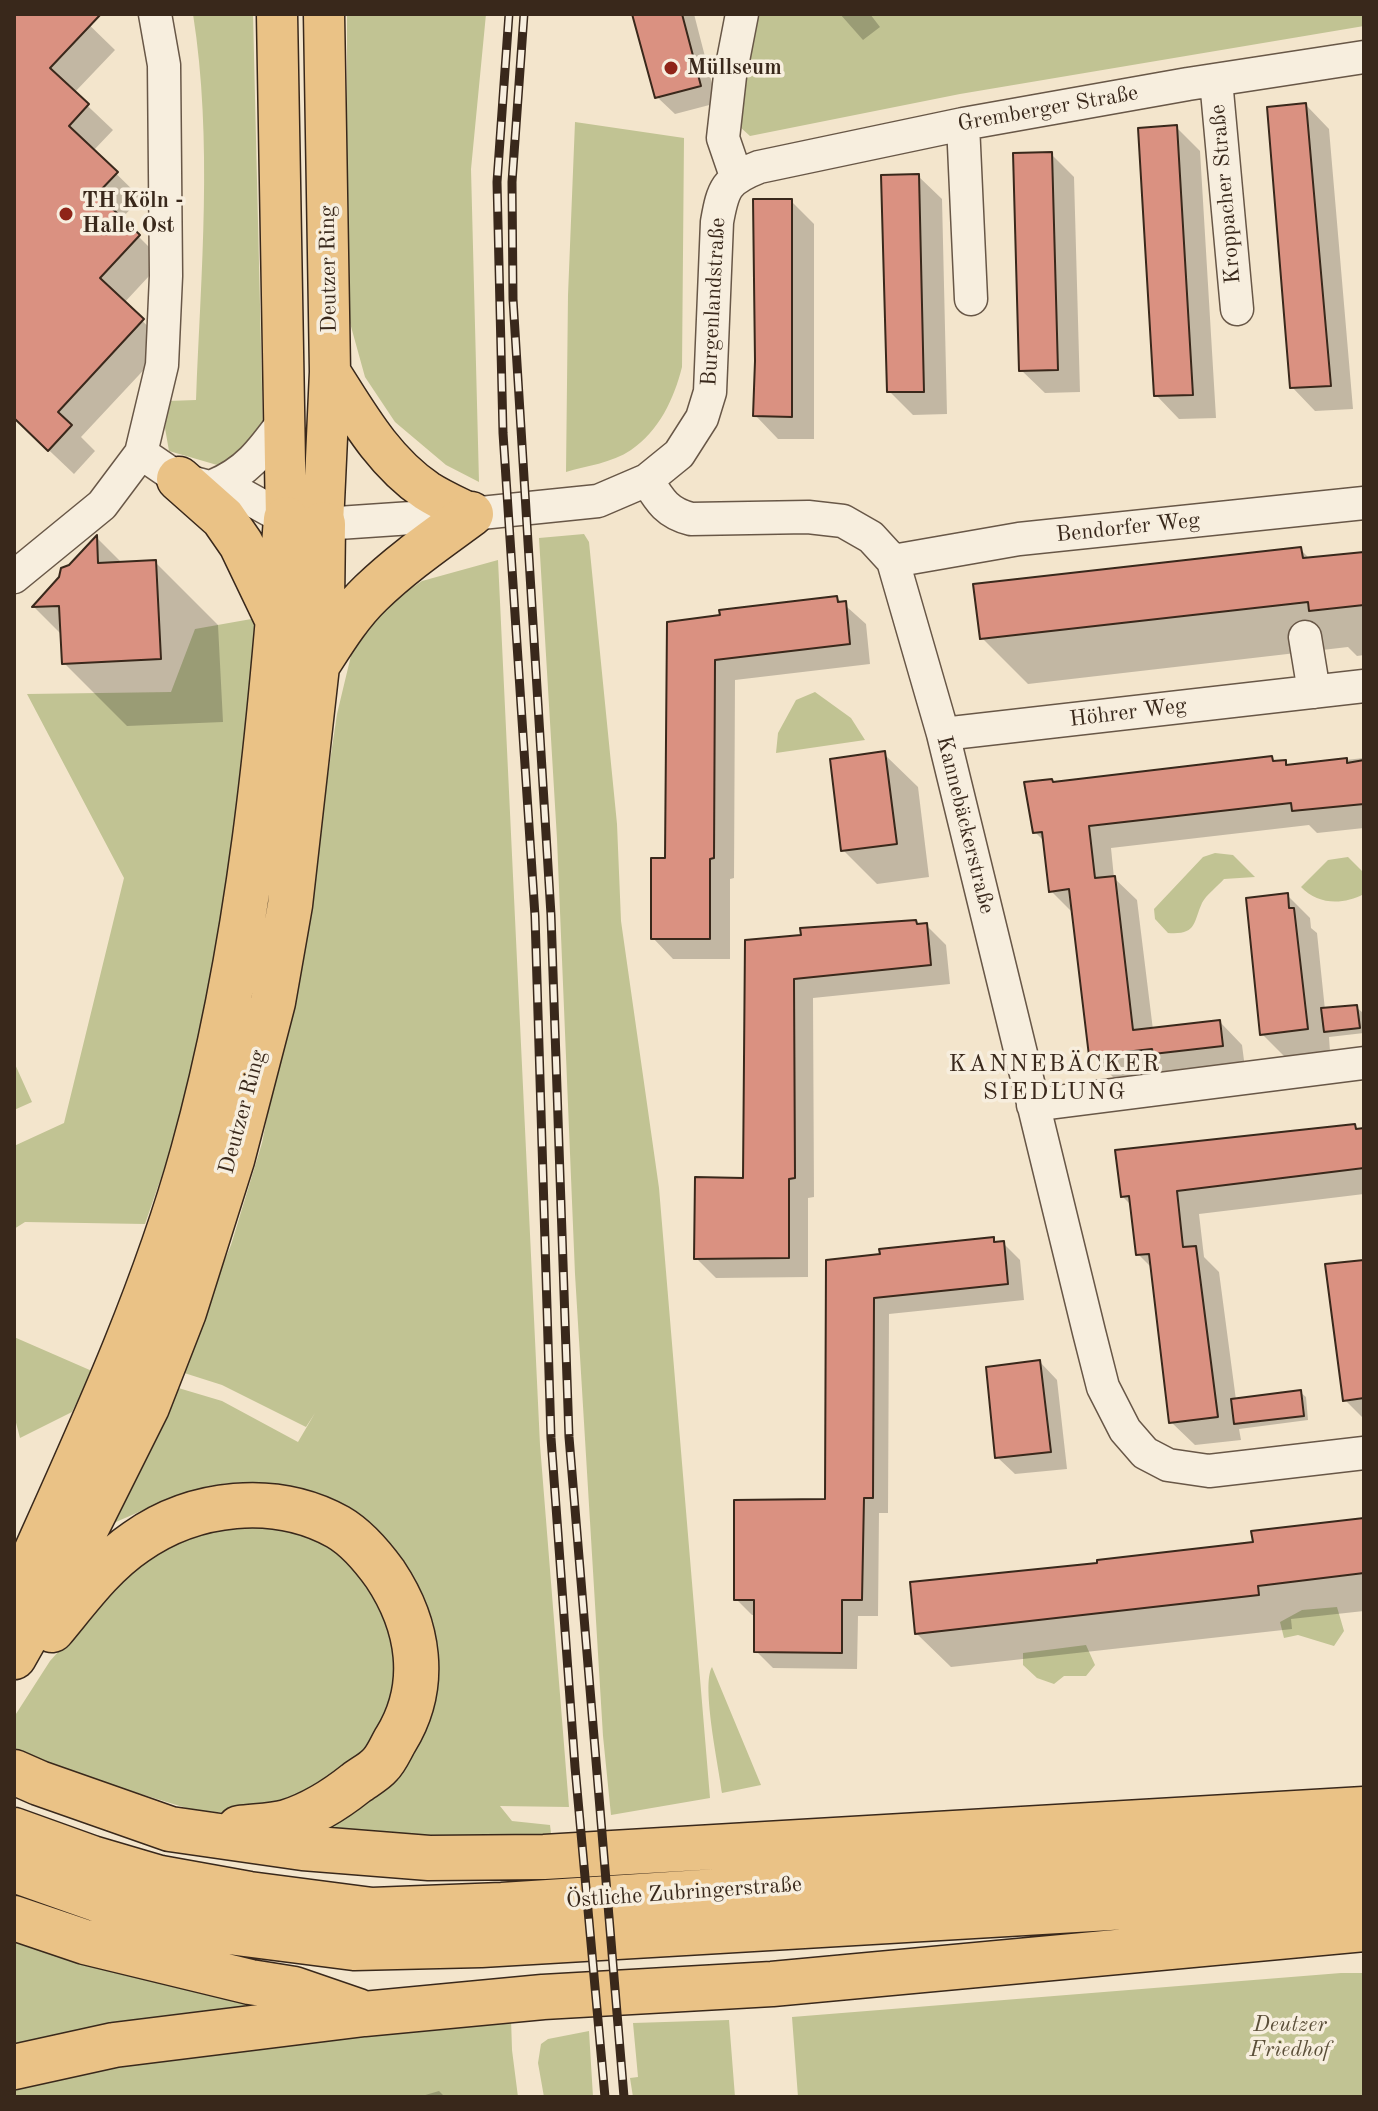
<!DOCTYPE html>
<html>
<head>
<meta charset="utf-8">
<style>
  body { margin:0 }
  #map { position:relative; width:1378px; height:2111px; overflow:hidden; background:#f3e5cc; font-family:"Old Standard TT",serif }
  canvas { display:block }
  .frame { position:absolute; inset:0; border:16px solid #39281b; pointer-events:none }
</style>
</head>
<body>
<div id="map">
<canvas width="1378" height="2111"></canvas>
<div class="frame"></div>
</div>
<script>
const context = document.querySelector('canvas').getContext('2d');
context.lineJoin = 'round';
function paint(path, color) {
  context.fillStyle = color;
  context.fill(path, 'evenodd');
}
function strokePath(path, color, width, dash) {
  context.strokeStyle = color;
  context.lineWidth = width;
  context.lineCap = dash ? 'butt' : 'round';
  context.setLineDash(dash || []);
  context.stroke(path);
}
function drawText(font, color, halo, rows, align = 'center') {
  context.font = font + ' "Old Standard TT",serif';
  context.lineWidth = 7;
  context.setLineDash([]);
  context.textBaseline = 'middle';
  context.strokeStyle = halo;
  context.fillStyle = color;
  for (const [text, x, y, turn = 0] of rows) {
    context.save();
    context.translate(x, y);
    context.rotate((+turn || 0) * Math.PI / 180);
    context.textAlign = isNaN(turn) ? turn : align;
    if (halo) context.strokeText(text, 0, 0);
    context.fillText(text, 0, 0);
    context.restore();
  }
}
const green = new Path2D(`
  M193,14H253L263,430L224,467L169,451L165,428L168,401L196,400C201,272 213,141 193,14Z
  M347,14H486L471,169L479,482L446,465L395,422L365,377L347,312Z
  M754,14H1364V26L960,94L750,136L740,127V116Z
  M575,122L684,138L682,367C674,399 659,431 631,450C612,463 586,466 566,472L568,295Z
  M584,534L589,542L617,824L621,921L659,1188L710,1798L611,1815L603,1736L575,1274L557,839L539,538Z
  M498,560L540,1445L569,1807L500,1806L512,1821L550,1825L552,1841L302,1837L432,1668L290,1489C278,1487 265,1484 253,1483C203,1479 158,1504 114,1523L175,1387L222,1401L298,1442L315,1413L306,1427L222,1385L178,1371L231,1245L262,1143L309,903L337,714L354,643L394,600L422,581Z
  M257,618L242,821L213,999L183,1114L145,1224L25,1222L14,1229V1146L64,1123L124,878L27,694L171,692L195,629Z
  M815,692L851,718L865,740L776,753L778,733L796,700Z
  M1215,853L1233,855L1255,877L1224,879C1218,886 1206,895 1202,903C1193,923 1197,935 1168,933L1155,919L1154,909L1203,857Z
  M1348,857L1364,873V894C1343,905 1318,905 1301,887L1328,860Z
  M14,1062L32,1102L14,1110Z
  M14,1337L92,1371L72,1412L20,1438L14,1415Z
  M223,1520L300,1529L362,1568L392,1620L399,1680L365,1760L331,1788L237,1813L196,1811L14,1755V1717L50,1661L146,1553Z
  M1337,1607L1344,1631L1334,1646L1298,1635L1284,1638L1280,1622L1302,1610Z
  M1086,1645L1095,1665L1086,1676H1064L1054,1684L1037,1678L1023,1665V1653Z
  M712,1667L761,1785L722,1793C719,1767 701,1685 712,1667Z
  M14,1942L145,1980L259,2001V2008L14,2045Z
  M1341,1973H1364V2097H798L792,2017Z
  M511,2018L512,2050L518,2097H14V2077Z
  M729,2020L735,2097H633L630,2078L638,2077L633,2023Z
  M589,2031L593,2097H544L538,2063L541,2044L548,2039Z`);
const shadow = new Path2D(`
  M14,14H78L115,50L74,93L113,130L93,151L141,198L121,219L163,261L124,303L167,345L81,437L95,451L74,474L14,417Z
  M634,14H694L717,103L675,114L657,97Z
  M840,14H870L880,27L863,40Z
  M1306,105L1329,129L1353,409L1315,411L1292,387Z
  M1176,127L1200,151L1216,418L1179,419L1156,395Z
  M1051,154L1074,177L1080,392L1045,393L1021,370Z
  M918,176L942,199L947,414L913,415L889,391Z
  M791,201L814,224V439H778L755,415Z
  M97,538L123,564L155,562L218,625L223,722L127,726L64,663L62,635L34,607Z
  M1300,549L1311,560L1364,554V655L1357,656L1348,647L1028,684L982,638Z
  M837,598L866,624L870,664L735,680L734,878L730,879V959H673L653,938L667,860L669,624Z
  M884,754L918,787L929,877L877,884L843,850Z
  M1271,758L1276,763L1285,762L1290,766L1364,758V828L1317,833L1309,825L1111,848L1114,878L1137,900L1153,1030L1220,1022L1242,1045L1245,1068L1178,1076L1173,1071L1114,1078L1091,1055L1074,914L1051,891L1045,842L1035,832L1055,784Z
  M1287,895L1310,918L1311,928L1317,933L1325,1010L1356,1007L1362,1012L1364,1033L1329,1037L1330,1052L1286,1058L1262,1034Z
  M916,922L920,926L926,925L946,945L950,984L813,998L814,1197L808,1198V1277L716,1278L696,1258L745,1180L803,937Z
  M1355,1126L1360,1131L1364,1130V1194L1199,1214L1204,1257L1219,1272L1236,1400L1300,1392L1306,1397L1308,1420L1239,1429L1241,1440L1195,1445L1171,1422L1153,1269L1138,1254L1132,1206L1123,1197Z
  M993,1239L998,1244L1003,1243L1020,1260L1024,1300L889,1314L888,1513H879L878,1616H858L857,1669L773,1668L756,1651V1615H752L736,1599L827,1501L828,1262Z
  M1364,1262V1419L1345,1400Z
  M1040,1362L1057,1380L1067,1469L1015,1474L997,1457Z
  M1364,1520V1611L1291,1619L1292,1629L951,1667L917,1634L1100,1564L1255,1544Z
  M439,2091L445,2097H422V2096Z`);
const building = new Path2D(`
  M14,14H101L50,68L89,104L69,126L118,172L97,194L140,235L100,278L144,319L58,412L72,425L48,451L14,418Z
  M632,14H682L701,86L655,98Z
  M1306,103L1331,386L1290,388L1267,107Z
  M1177,125L1193,395L1154,396L1138,128Z
  M1052,152L1058,370L1019,371L1013,153Z
  M919,174L924,392H887L881,175Z
  M753,199H792V417L753,416L755,361Z
  M97,535L98,563L156,560L161,659L62,664L59,606L32,607L59,577L61,568L69,565Z
  M1301,547L1303,558L1364,552V605L1309,611L1308,602L980,639L973,584Z
  M837,596L838,602L846,601L850,644L715,660L714,858L710,859V939H651V858H665L667,622L720,615L719,610Z
  M885,751L897,844L841,851L830,759Z
  M1272,756L1273,761L1286,760V765L1347,758V763L1364,760V804L1292,811L1291,803L1089,826L1095,878L1115,876L1133,1030L1220,1020L1223,1046L1153,1054L1152,1049L1089,1056L1069,889L1049,892L1042,832L1033,833L1024,782L1052,779L1053,782Z
  M1288,893L1289,908H1294L1308,1029L1260,1035L1246,898Z
  M916,920L917,924L927,923L931,965L794,979L795,1178L789,1179V1258L694,1259L695,1177L743,1178L745,940L801,935L800,928Z
  M1357,1005L1360,1028L1324,1032L1321,1008Z
  M1355,1124L1356,1129L1364,1128V1168L1177,1191L1183,1247L1196,1246L1218,1417L1169,1423L1149,1254L1136,1255L1129,1196L1121,1197L1115,1150Z
  M994,1237V1242L1004,1241L1008,1284L874,1298L873,1498H864L862,1600H842V1653L754,1652V1600H734V1500L825,1499L826,1260L880,1254L879,1249Z
  M1364,1260V1398L1343,1401L1325,1264Z
  M1040,1360L1051,1452L995,1458L986,1367Z
  M1301,1390L1304,1416L1234,1424L1231,1399Z
  M1364,1518V1573L1258,1586L1259,1595L915,1634L910,1582L1097,1563V1560L1253,1542L1251,1531Z`);
const minor = new Path2D(`
  M1216,80L1237,309
  M963,124L971,299
  M736,176L723,138L730,76L742,14
  M141,453L179,479L246,497L286,519L323,524L471,514L598,501L647,480L679,454L702,418L710,392L717,222C723,188 726,180 759,167L963,124L1188,84L1364,57
  M647,480C660,501 667,513 691,519L808,517L843,521L871,537L893,561L943,734L1089,1332L1103,1387L1125,1430L1145,1453L1168,1465L1209,1471L1364,1453
  M213,486C247,472 262,451 284,421
  M893,561L1019,539L1364,503
  M14,577L102,505L141,453L162,365L166,276L164,65L155,14
  M1305,637L1314,692
  M943,734L1364,686
  M1033,1105L1364,1063`);
const major = new Path2D(`
  M277,14L286,519
  M330,372C358,416 383,461 427,491C441,500 457,507 471,514
  M323,524L330,372L324,14`);
const highway = new Path2D(`
  M179,479L223,518L241,544L277,619
  M318,664C334,639 350,613 371,593C402,563 437,539 471,514
  M14,1601C79,1455 150,1307 193,1152C250,947 270,731 286,519
  M52,1630C78,1599 102,1565 136,1542C194,1501 275,1492 338,1527C357,1538 372,1556 385,1574C419,1625 429,1685 396,1739C391,1747 387,1758 380,1765C374,1772 364,1777 356,1783C336,1799 312,1814 287,1822C272,1826 255,1826 239,1828
  M14,1657L84,1533L147,1407L184,1312L232,1160L273,1002L290,905L317,666L322,604L323,524
  M14,1772L39,1783L170,1829L303,1848L429,1858L544,1857L1364,1809
  M14,1830L92,1858L160,1878L249,1894L372,1910L502,1905L1364,1849
  M14,1870L113,1905L221,1931L354,1948L481,1945L1364,1893
  M14,1918L85,1942L250,1982L294,1989L358,2011
  M14,2067L114,2045L364,2014L543,1997L772,1984L1364,1929`);
const rail = new Path2D(`
  M509,14L497,182L503,433L535,916L551,1438L575,1767L605,2097
  M524,14L512,182L513,299L551,915L569,1437L624,2097`);
const markers = [
  [671,68,8,"#8f2418"],
  [66,214,8,"#8f2418"]
];
const poiNames = [
  ["Müllseum",687,68],
  ["TH Köln -",82,201],
  ["Halle Ost",82,226]
];
const streetNames = [
  ["Gremberger Straße",1048,109,-10],
  ["Kroppacher Straße",1226,194,-95],
  ["Deutzer Ring",329,269,-91],
  ["Burgenlandstraße",714,302,-87],
  ["Bendorfer Weg",1128,528,-6],
  ["Höhrer Weg",1128,713,-7],
  ["Kannebäckerstraße",965,825,76],
  ["Deutzer Ring",243,1112,-75],
  ["Östliche Zubringerstraße",684,1893,-4]
];
const parkNames = [
  ["Deutzer",1290,2025],
  ["Friedhof",1290,2050]
];
const neighbourhoodNames = [
  ["KANNEBÄCKER",1055,1065],
  ["SIEDLUNG",1055,1093]
];
paint(green, '#c1c393');
paint(shadow, '#0003');
paint(building, '#da9181');
strokePath(building, '#39281b', 2);
strokePath(minor, '#685747', 35);
strokePath(major, '#39281b', 43);
strokePath(highway, '#39281b', 47);
strokePath(minor, '#f7eede', 32);
strokePath(major, '#eac286', 40);
strokePath(highway, '#eac286', 44);
strokePath(rail, '#39281b', 9);
strokePath(rail, '#f7eede', 6, [18]);
for (const [x, y, r, color] of markers) {
  const dot = new Path2D();
  dot.arc(x, y, r, 0, 2 * Math.PI);
  context.fillStyle = color;
  context.fill(dot);
  strokePath(dot, '#f7eede', 3);
}
drawText('bold 22px', '#39281b', '#f7eede', poiNames, 'left');
drawText('22px', '#39281b', '#f7eede', streetNames);
drawText('italic 22px', '#5b4f39', '#f7eede', parkNames);
context.letterSpacing = '2px';
drawText('24px', '#39281b', '#f7eede', neighbourhoodNames);
context.letterSpacing = '0px';
</script>
</body>
</html>
